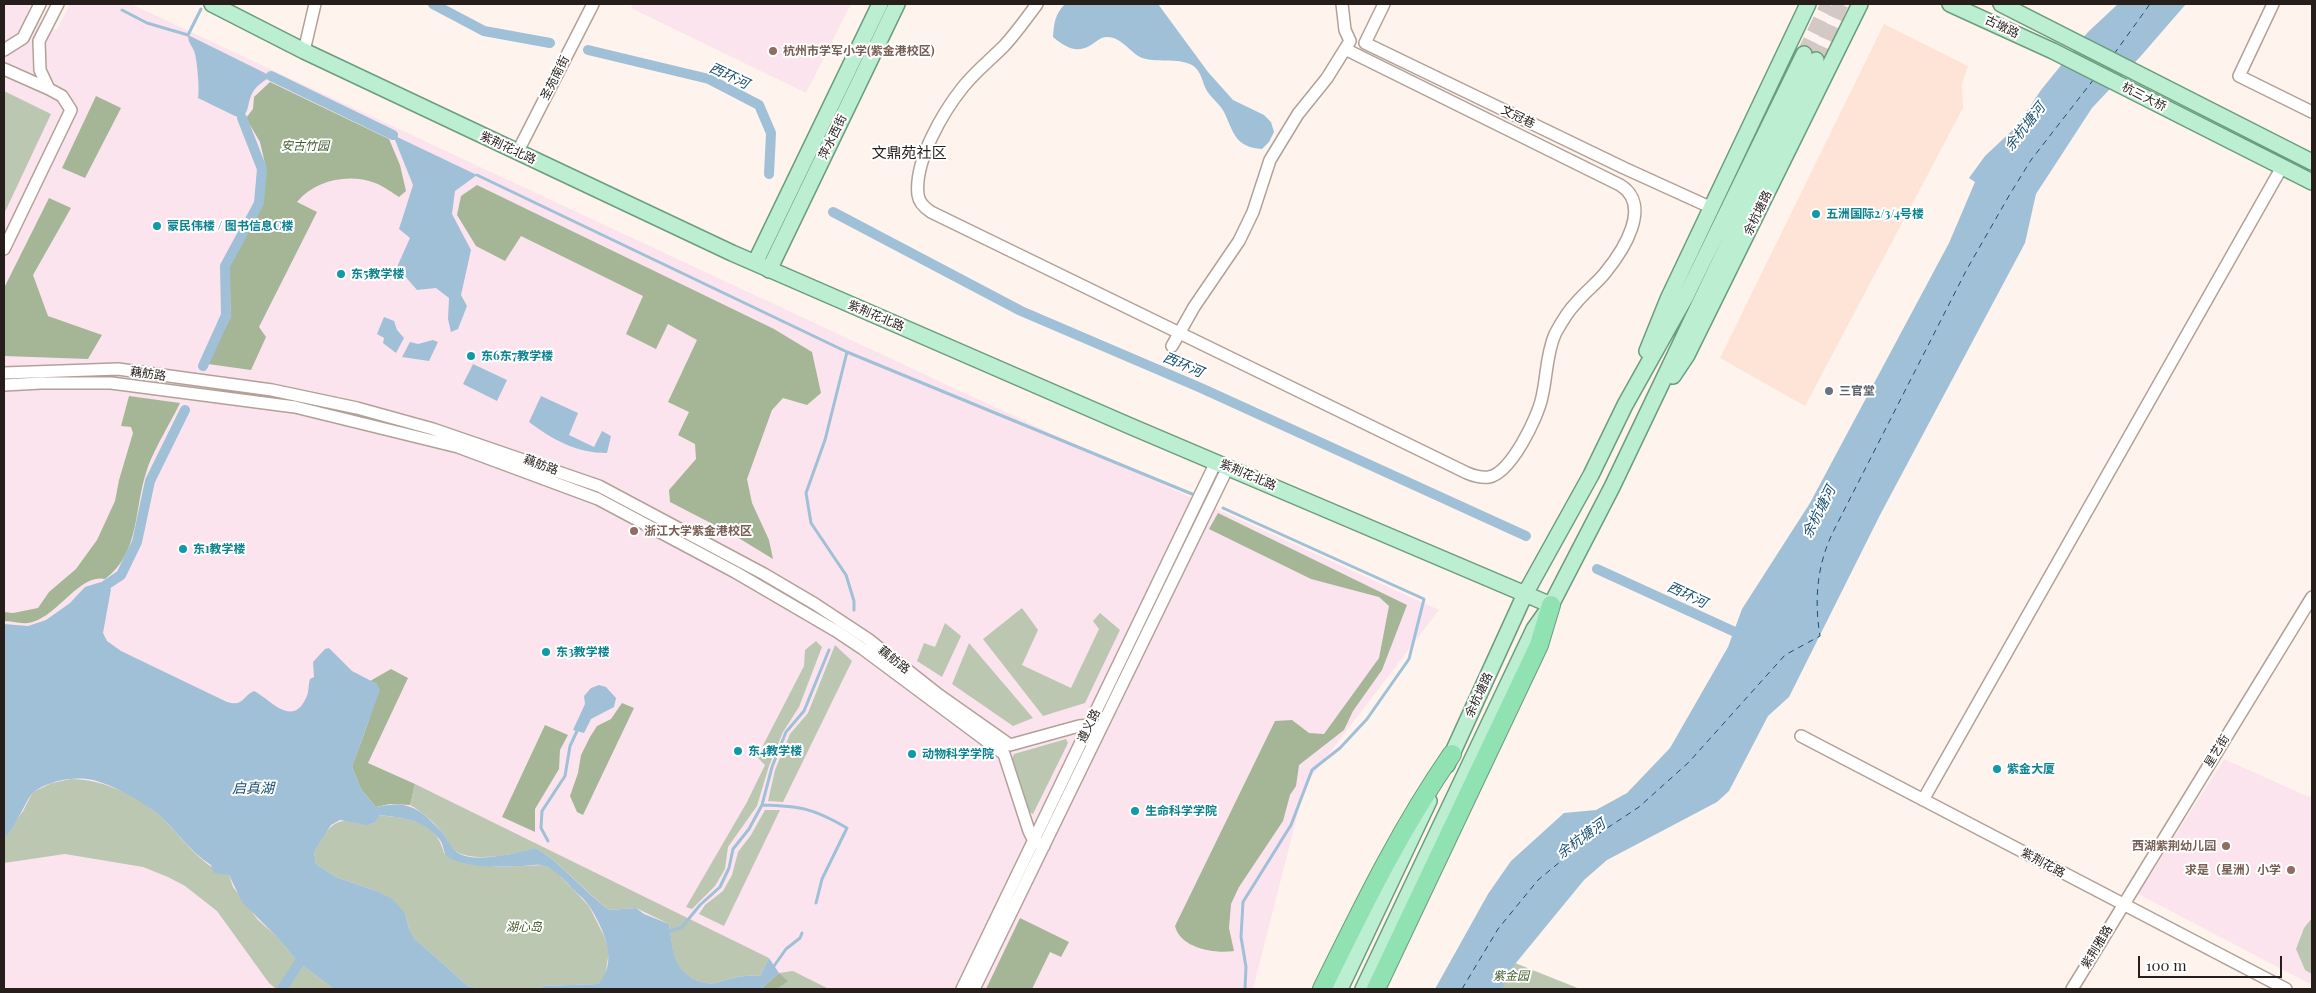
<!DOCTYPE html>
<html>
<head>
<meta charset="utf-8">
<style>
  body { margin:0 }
  #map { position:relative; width:2316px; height:993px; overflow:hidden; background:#fef3ed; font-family:"Playfair Display",serif }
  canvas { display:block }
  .frame { position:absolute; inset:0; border:5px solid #251e1b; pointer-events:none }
  .scale { position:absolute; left:2138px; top:956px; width:144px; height:22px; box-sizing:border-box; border:2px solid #251e1b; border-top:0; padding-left:6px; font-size:15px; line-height:18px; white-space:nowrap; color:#251e1b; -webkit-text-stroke:4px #fff; paint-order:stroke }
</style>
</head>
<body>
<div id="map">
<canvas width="2316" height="993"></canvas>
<div class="frame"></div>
<div class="scale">100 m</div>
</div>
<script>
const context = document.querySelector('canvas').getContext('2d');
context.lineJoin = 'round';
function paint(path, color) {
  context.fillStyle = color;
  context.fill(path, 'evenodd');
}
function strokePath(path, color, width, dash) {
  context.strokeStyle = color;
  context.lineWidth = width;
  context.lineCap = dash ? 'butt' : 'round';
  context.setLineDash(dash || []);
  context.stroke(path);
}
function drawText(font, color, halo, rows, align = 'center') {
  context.font = font + ' "Playfair Display","Noto Sans SC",serif';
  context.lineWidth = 4;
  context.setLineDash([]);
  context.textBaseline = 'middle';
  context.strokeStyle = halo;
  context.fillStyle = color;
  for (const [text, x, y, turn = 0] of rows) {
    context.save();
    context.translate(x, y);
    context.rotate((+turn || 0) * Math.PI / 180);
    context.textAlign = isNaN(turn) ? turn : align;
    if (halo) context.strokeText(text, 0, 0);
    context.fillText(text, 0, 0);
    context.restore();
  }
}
const built = new Path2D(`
  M1884,24L1968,66L1962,84L1963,108L1805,406L1720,358Z`);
const education = new Path2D(`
  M4,4H31L26,16L57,30L70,4H131L1091,452L1439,610L1305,785L1253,989H4Z
  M633,4H851L806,93L631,8Z
  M2224,759L2309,797L2312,796V985L2138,894Z`);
const green = new Path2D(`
  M4,91L51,114L4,214Z
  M1022,608L1038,630L1022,665L1071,688L1099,629L1093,621L1100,613L1120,630L1085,703L1043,716L983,639Z
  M945,623L961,636L942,677L917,661L924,643L935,647Z
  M816,641L822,647L799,707L783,732L769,766L757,806L728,847L725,869L715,886L692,909L686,907L747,802L765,765L757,757L804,666L805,650Z
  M969,643L1033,718L1013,726L952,684Z
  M835,645L852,661L783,802L768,801L775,770L790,734L808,713Z
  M1066,739L1068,743L1033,814L1028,811L1012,759L1014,754Z
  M71,779C101,779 137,795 159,815C181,835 199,866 229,875L233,887L258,920L275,935L299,963L334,989H276L269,983L217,911L185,886L168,877L143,867L65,854L4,863V838L23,811L33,792L52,783Z
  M415,784L769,958L760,976C743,974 731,979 715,983C708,984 698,982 692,978C669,963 674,948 669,924L636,908L609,910C584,891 563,864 536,848C515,854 466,866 450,846C448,843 447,839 445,836C437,824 422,812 410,805Z
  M765,810H780L724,926L699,914L705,905L723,891L732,875L738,852L751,835Z
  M378,815C406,818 436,820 444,853L496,867L543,865L555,871L589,906L604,936L609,951L605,977L598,984L543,986L540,989H481L468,986L415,939L409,929L405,913L376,891L336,877L316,864L314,852C324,837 331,816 352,822C361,824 366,825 375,823Z
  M2312,918V974L2305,970L2296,949L2304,928Z
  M1505,959L1580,989H1488Z
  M793,971L829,989H777L787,981L779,973Z`);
const forest = new Path2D(`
  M270,82L389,139L400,165L406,191L399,197C392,193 384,186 375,183C349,173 315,180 297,202L317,212L259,327L266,337L251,370L208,364L231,316L229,266L263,203L266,168L260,142L246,118L253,109L254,97Z
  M96,96L121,108L85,178L62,168Z
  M477,185L774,329L812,352L821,393L807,405L783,398L772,410L747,479L752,503L769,540L773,559L732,534L670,502L669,490L696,459L695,444L678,435L689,412L668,402L697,340L668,324L656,349L626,334L643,296L521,236L505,261L476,246L457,215L461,196Z
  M49,198L71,208L33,275L48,316L102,335L88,359L4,356V288Z
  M129,396L180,403C170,424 152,452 146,473C134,509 140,553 105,579C79,573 55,620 28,623C20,624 11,621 4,621V612L13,613L38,608L49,592L76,569L97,540L115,501L119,480L133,433L131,427L121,426Z
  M1218,513L1407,605L1382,670L1353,711L1344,730L1299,765L1296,786L1290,795L1283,821L1239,887L1231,904L1229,928L1234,951C1214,954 1180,948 1175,926L1275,721L1292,720L1309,733L1324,734L1379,658L1389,606L1379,597L1311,579L1209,529Z
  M391,669L408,678L368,763L415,784L410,805L390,804L376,807L361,789L352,767C360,744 376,707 377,684L370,681Z
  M622,703L634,708L583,815L577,812L570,796L578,773L581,755L590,737L597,726L611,719Z
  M545,725L568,735L560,750L559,769L535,809V832L502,817Z
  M1020,918L1069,942L1061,957L1050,952L1032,989H986Z
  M779,973L788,981L777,989H761Z`);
const water = new Path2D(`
  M1065,4H1158L1208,72L1233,100L1264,115L1271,122L1274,132L1269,142L1262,149C1235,147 1234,133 1224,112C1220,104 1212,99 1207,91C1202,83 1202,71 1192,65C1177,57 1156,64 1140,57C1129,51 1121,37 1107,37C1100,37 1096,42 1091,45C1076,54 1065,47 1053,37C1054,23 1055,14 1065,4Z
  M2118,4H2186L2140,57L2092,108L2036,194L2025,243L1880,515L1789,697L1768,716L1729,791L1717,802L1607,860L1584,880L1511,969L1502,989H1435L1488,894L1511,861L1564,813L1596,810L1627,793L1670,748L1728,647L1742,609L1810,503L1949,243L1975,182L1969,178L1985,156L2017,126L2041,90L2088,32Z
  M188,35L271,76C264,81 254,87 251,96C247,105 250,109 242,118L235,116L198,98C200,91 197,61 195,54C193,46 188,44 188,35Z
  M393,135L477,175L455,191L452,214L471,250L461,295L467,306L458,329L451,332L448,319L449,298L436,288L417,290L397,267L410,238L399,229L413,185Z
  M384,317L394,321L397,330L404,338L396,353L383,343L384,338L377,334Z
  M433,340L438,342L429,361L402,357L410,342L418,344Z
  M473,364L507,380L497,401L463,384Z
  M541,396L578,413L569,435L594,447L602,431L611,436L607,453C577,453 553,440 529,422Z
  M101,582L111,589L103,633L107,641L121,651L227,702C244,707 242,696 254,691C269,698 292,729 306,698C309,693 308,686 310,679L314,677L313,662L325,649L329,648L352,671L377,684L380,690L352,767L361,789L376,807C401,802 413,803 432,822C436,826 442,831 445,836C449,843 452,850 460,854C478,863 516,853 536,848C563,864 583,891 609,910L636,908L644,914L669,924C674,948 670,963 692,978C698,982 708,984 715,983C731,979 743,974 760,976L769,958L779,973L761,989H540L543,986L598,984C619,962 604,930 590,907C585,899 575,892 569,885C562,878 555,870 545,866C538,863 526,866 519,866C495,867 473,868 451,859C442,855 445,847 440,840C423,819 404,818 379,815L375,823L366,825L340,820L331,825L314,852L316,864L336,877L376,891L392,899L405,913L409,929L415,939L468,986L481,989H334L299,963L275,935L242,902L229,875L214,873L211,865C190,852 177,831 159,815C144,802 107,781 87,779C70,777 50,781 35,791C27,796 16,828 4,838V624L28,626L46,620L70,603L85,587Z
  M599,685L606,687L616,698L614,707L591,719L584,733L573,730L585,704L584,696L591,688Z`);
const stream = new Path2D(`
  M122,10L147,23L188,35L201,9
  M477,175L847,352L1192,494
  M847,352L825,440L806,493L811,523L846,575L854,601V610
  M1223,508L1424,599L1409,659L1367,719L1340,748L1312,770L1291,825L1243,902L1241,937L1246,967L1245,989
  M762,805C800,806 813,808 847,828L822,879L816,903
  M548,841L541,828L542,811L565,776L570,746L577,731
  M671,931L682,927L700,905L720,887L729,868L733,849L749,829L762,805L772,767L786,732L804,711L829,650
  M774,966L786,949L800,938L802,933`);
const canal = new Path2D(`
  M433,4L484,31L550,43
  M588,50L709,79L759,105L771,133L769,174
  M271,76L393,135
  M833,212L1021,311L1201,388L1526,536
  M203,366L226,315L225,266L259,203L262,169L242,118
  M1597,569L1746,637
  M106,585L121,575L137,542L150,481L185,410
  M282,989L299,963`);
const ferry = new Path2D(`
  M2114,54L2150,4
  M1462,989L1498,929L1538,880L1577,848L1639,807L1689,762L1785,655L1820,636C1814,600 1817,565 1833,532L1967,269L2010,194L2031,160L2094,79`);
const majorTunnel = new Path2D(`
  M1804,54L1828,4
  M1816,60L1841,4`);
const minor = new Path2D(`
  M1037,4C1026,19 1016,33 1004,46C990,60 975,72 963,87C943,112 914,161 918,195C919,203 925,208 931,212L1467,473C1474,476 1481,478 1489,477C1511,473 1538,417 1542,397C1547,376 1546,355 1555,334C1561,323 1567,312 1576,303C1585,292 1596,284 1605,273C1623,251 1653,205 1620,185L1345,49
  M1384,4L1365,43L1624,168L1712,208
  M2273,4L2239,76L2312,112
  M4,50L23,38L40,4
  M304,51L315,4
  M4,69L49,89
  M517,153L593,4
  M4,249L71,110L62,96L49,89L40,70L39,41L58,4
  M1172,346L1194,307L1239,241L1253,212L1270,160L1298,114L1327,78L1350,41L1345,30L1342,4
  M4,373L118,369L272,390L357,408L433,429L599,486L764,574L815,604L868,639L939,695L1010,745L1079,726L1090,725L1100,730
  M4,385L41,383H111L295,407L458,447L598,499L735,572L836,631L863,649L1004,754L1029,831L1034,841L1044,846
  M1801,736L2286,989
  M1923,800L2282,167
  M962,989L1216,462
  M974,989L1228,467
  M2072,989L2312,597`);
const major = new Path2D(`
  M212,4L304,51L732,253L1130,426L1551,605
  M1950,4L2053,51L2312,182
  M2001,4L2312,162
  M755,263L880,4
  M769,270L897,4
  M1647,351L1668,299L1808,4
  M1673,376L1687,355L1860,4
  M1447,765L1525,594L1591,475L1625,405L1686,296L1804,54
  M1340,989L1429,801
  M1363,989L1534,629L1551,605L1612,487L1816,60`);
const highway = new Path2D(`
  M1322,989C1362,908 1400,829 1452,754
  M1376,989L1539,645L1551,605`);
const markers = [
  [773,51,5,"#8d6e63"],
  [1816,214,5,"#0f9aa8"],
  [157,226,5,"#0f9aa8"],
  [341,274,5,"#0f9aa8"],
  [471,356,5,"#0f9aa8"],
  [1829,391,5,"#6b7280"],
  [634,531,5,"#8d6e63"],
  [183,549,5,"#0f9aa8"],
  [546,652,5,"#0f9aa8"],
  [738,751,5,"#0f9aa8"],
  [912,754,5,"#0f9aa8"],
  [1997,769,5,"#0f9aa8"],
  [1135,811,5,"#0f9aa8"],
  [2226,846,5,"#8d6e63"],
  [2291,870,5,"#8d6e63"]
];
const streetNames = [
  ["古墩路",2002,27,25],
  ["圣苑南街",555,78,-63],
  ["杭三大桥",2144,97,27],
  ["文冠巷",1518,117,26],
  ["萍水西街",833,137,-64],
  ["紫荆花北路",508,148,25],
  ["余杭塘路",1758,213,-64],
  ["紫荆花北路",876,316,23],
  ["藕舫路",148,374,8],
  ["藕舫路",541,465,20],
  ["紫荆花北路",1248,475,23],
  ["藕舫路",894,660,38],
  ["余杭塘路",1479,695,-65],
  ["遵义路",1089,726,-64],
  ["星艺街",2217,751,-58],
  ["紫荆花路",2043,863,28],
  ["紫荆雅路",2097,947,-59]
];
const educationNames = [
  ["杭州市学军小学(紫金港校区)",783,51],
  ["浙江大学紫金港校区",644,531],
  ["西湖紫荆幼儿园",2216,846,"right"],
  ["求是（星洲）小学",2281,870,"right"]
];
const parkNames = [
  ["安古竹园",305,146],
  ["湖心岛",524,927],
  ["紫金园",1511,976]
];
const cultureNames = [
  ["五洲国际2/3/4号楼",1826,214],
  ["蒙民伟楼 / 图书信息C楼",167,226],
  ["东5教学楼",351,274],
  ["东6东7教学楼",481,356],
  ["东1教学楼",193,549],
  ["东3教学楼",556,652],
  ["东4教学楼",748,751],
  ["动物科学学院",922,754],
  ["紫金大厦",2007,769],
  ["生命科学学院",1145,811]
];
const worshipNames = [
  ["三官堂",1839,391]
];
const waterNames = [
  ["西环河",729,76,25],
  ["余杭塘河",2025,127,-52],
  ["西环河",1183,365,23],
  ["余杭塘河",1819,512,-63],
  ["西环河",1687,595,25],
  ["启真湖",253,789],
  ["余杭塘河",1581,839,-36]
];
const quarterNames = [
  ["文鼎苑社区",909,153]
];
paint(built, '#fee4d7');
paint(education, '#fce4ee');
paint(green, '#bcc7b2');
paint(forest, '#a4b696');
paint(water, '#9fc0d7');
strokePath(stream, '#9fc0d7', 3);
strokePath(canal, '#9fc0d7', 10);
strokePath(ferry, '#195072', 1, [6, 5]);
strokePath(majorTunnel, '#d3c8c3', 15, [15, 8]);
strokePath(minor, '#b2a198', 14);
strokePath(major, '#6b9d7d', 18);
strokePath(highway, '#6b9d7d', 20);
strokePath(minor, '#fff', 11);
strokePath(major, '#bceed1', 15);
strokePath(highway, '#90e2b2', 18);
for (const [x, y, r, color] of markers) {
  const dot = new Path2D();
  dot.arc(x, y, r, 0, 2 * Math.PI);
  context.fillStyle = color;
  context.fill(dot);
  strokePath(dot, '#fff', 2);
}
drawText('12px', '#251e1b', '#fff', streetNames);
drawText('bold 12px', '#785e54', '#fff', educationNames, 'left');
drawText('italic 12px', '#435c2b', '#fff', parkNames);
drawText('bold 12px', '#0d838f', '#fff', cultureNames, 'left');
drawText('bold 12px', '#5b616d', '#fff', worshipNames, 'left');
drawText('italic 14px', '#195072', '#fff', waterNames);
drawText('15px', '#251e1b', '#fff', quarterNames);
</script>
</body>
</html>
